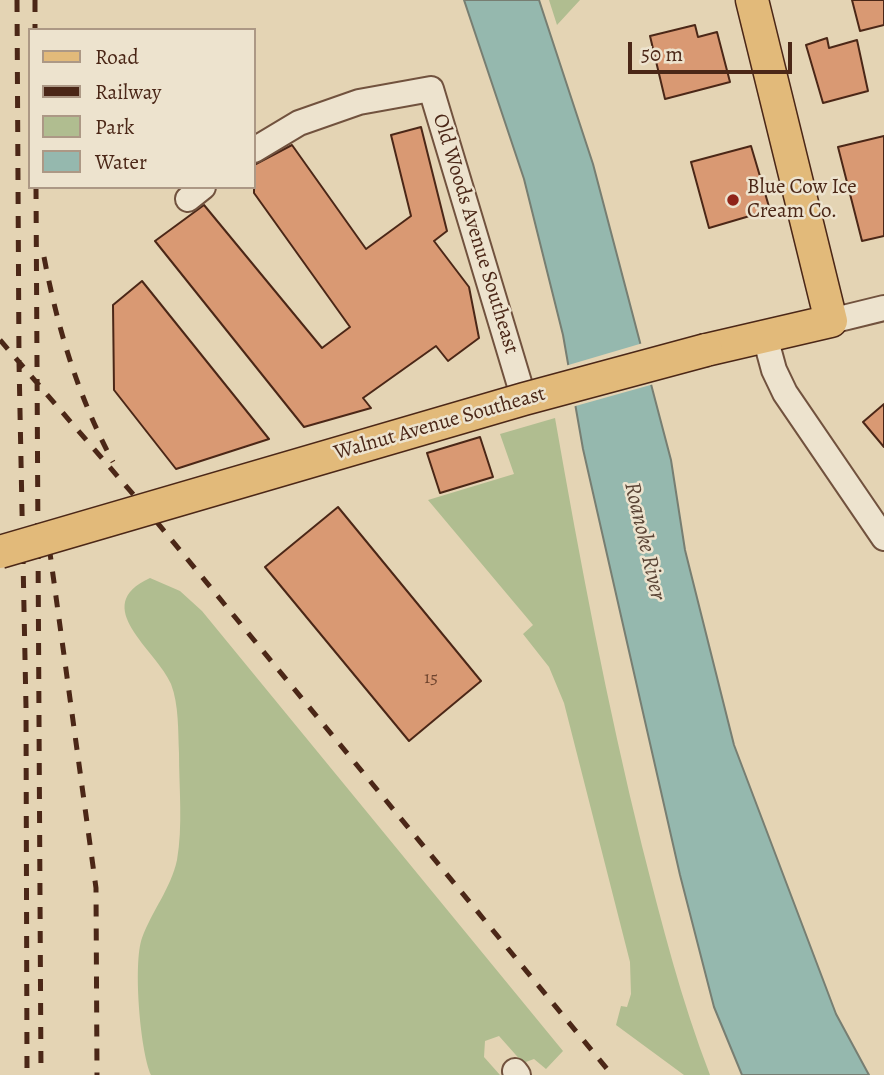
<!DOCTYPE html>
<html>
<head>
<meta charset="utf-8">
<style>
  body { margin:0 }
  #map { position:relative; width:884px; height:1075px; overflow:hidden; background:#e4d4b4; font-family:Alegreya,serif }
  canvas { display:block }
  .legend { position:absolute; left:28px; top:28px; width:228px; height:161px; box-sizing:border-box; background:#ede3ce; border:2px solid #ac9885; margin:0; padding:9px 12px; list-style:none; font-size:21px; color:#4b2717 }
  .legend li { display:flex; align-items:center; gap:14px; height:35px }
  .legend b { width:35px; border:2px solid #ac9885 }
  .scale { position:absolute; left:628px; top:42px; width:164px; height:32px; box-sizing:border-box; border:4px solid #4b2717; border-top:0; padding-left:9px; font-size:21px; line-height:24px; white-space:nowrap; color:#4b2717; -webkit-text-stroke:5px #ede3ce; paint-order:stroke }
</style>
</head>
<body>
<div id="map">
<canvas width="884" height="1075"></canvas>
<ul class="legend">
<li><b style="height:9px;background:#e2ba7a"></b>Road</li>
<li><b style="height:9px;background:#4b2717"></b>Railway</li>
<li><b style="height:19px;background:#b0bd90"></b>Park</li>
<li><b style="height:19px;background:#95b8ae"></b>Water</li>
</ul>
<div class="scale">50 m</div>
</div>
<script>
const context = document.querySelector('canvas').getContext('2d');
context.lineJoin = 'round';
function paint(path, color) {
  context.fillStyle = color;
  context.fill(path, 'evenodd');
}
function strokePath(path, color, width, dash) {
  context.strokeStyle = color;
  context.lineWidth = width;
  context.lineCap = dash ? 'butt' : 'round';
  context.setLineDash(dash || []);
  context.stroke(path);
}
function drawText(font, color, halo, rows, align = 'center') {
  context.font = font + ' Alegreya,serif';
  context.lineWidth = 5;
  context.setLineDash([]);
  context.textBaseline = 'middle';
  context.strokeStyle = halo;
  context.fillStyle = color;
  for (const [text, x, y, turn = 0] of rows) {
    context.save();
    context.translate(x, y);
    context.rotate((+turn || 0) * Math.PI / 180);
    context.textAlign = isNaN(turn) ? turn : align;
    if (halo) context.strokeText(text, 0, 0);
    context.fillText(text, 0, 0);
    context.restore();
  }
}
const green = new Path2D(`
  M549,0H580L557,25Z
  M555,418C580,561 607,704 642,846C662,924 681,1000 710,1075H684L616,1025L621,1006L627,1007L631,994L630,962L564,703L549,667L523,634L533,625L428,500L514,474L500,434Z
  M150,578L180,591L202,611L563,1051L546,1069L534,1059L523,1063L499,1036L485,1041L484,1057L500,1075H151C140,1050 133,963 142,938C152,911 171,888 177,860C183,827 179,787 179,753C178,731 179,705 171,684C157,650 88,606 150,578Z`);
const water = new Path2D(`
  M464,0H539L593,164L671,460L685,550L734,745L836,1014L869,1075H742L714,1007L680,875L583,449L563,335L524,179Z`);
const pier = new Path2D(`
  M643,343L654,384L572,407L565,366Z`);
const building = new Path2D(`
  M852,0H884V25L860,31Z
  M695,25L698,37L717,32L730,82L665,99L650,36Z
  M827,38L829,48L857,40L868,91L823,103L806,45Z
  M421,127L447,231L434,241L469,287L479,338L448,361L436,346L363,398L371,408L304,427L155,241L204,205L322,348L350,327L254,193V165L292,145L366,249L411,216L391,135Z
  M884,136V236L862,241L838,147Z
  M751,146L770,210L709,228L691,162Z
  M142,281L269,439L176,469L114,390L113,305Z
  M884,404V447L863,422Z
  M480,437L493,477L440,493L427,453Z
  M338,507L481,681L409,741L265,567Z`);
const minor = new Path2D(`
  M254,150L299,123L359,102L431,89L524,399
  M188,199L203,187
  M831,321L884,308
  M765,337L774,370L785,393L884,538
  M515,1071L518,1075`);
const major = new Path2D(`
  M706,350L831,321L752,0`);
const rail = new Path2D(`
  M17,0L19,362L26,707L27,1075
  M35,0V30
  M36,187L41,1075
  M44,257C58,330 78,396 113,462
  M0,340L151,515L612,1075
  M46,524L96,888L97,1075`);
const majorBridge = new Path2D(`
  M0,552L524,399L706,350`);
const markers = [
  [733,200,7,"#8f2418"]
];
const numberNames = [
  ["15",431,679]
];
const poiNames = [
  ["Blue Cow Ice",747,188],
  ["Cream Co.",747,212]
];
const streetNames = [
  ["Old Woods Avenue Southeast",475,234,73],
  ["Walnut Avenue Southeast",440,424,-16]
];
const waterNames = [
  ["Roanoke River",644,541,77]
];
paint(green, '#b0bd90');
paint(water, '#95b8ae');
strokePath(water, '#777e72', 2);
paint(pier, '#e4d4b4');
paint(building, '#d99973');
strokePath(building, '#4b2717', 2);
strokePath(minor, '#71523e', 28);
strokePath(major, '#4b2717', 35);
strokePath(minor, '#ede3ce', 24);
strokePath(major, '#e2ba7a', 32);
strokePath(rail, '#4b2717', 5, [12, 12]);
strokePath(majorBridge, '#4b2717', 35, []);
strokePath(majorBridge, '#e2ba7a', 32);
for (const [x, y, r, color] of markers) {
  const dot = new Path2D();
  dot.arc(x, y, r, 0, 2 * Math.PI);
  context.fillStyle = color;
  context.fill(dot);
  strokePath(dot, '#ede3ce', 2.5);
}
drawText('18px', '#6e442e', null, numberNames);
drawText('21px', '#4b2717', '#ede3ce', poiNames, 'left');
drawText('21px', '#4b2717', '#ede3ce', streetNames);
drawText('italic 23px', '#5a4435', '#ede3ce', waterNames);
</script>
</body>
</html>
